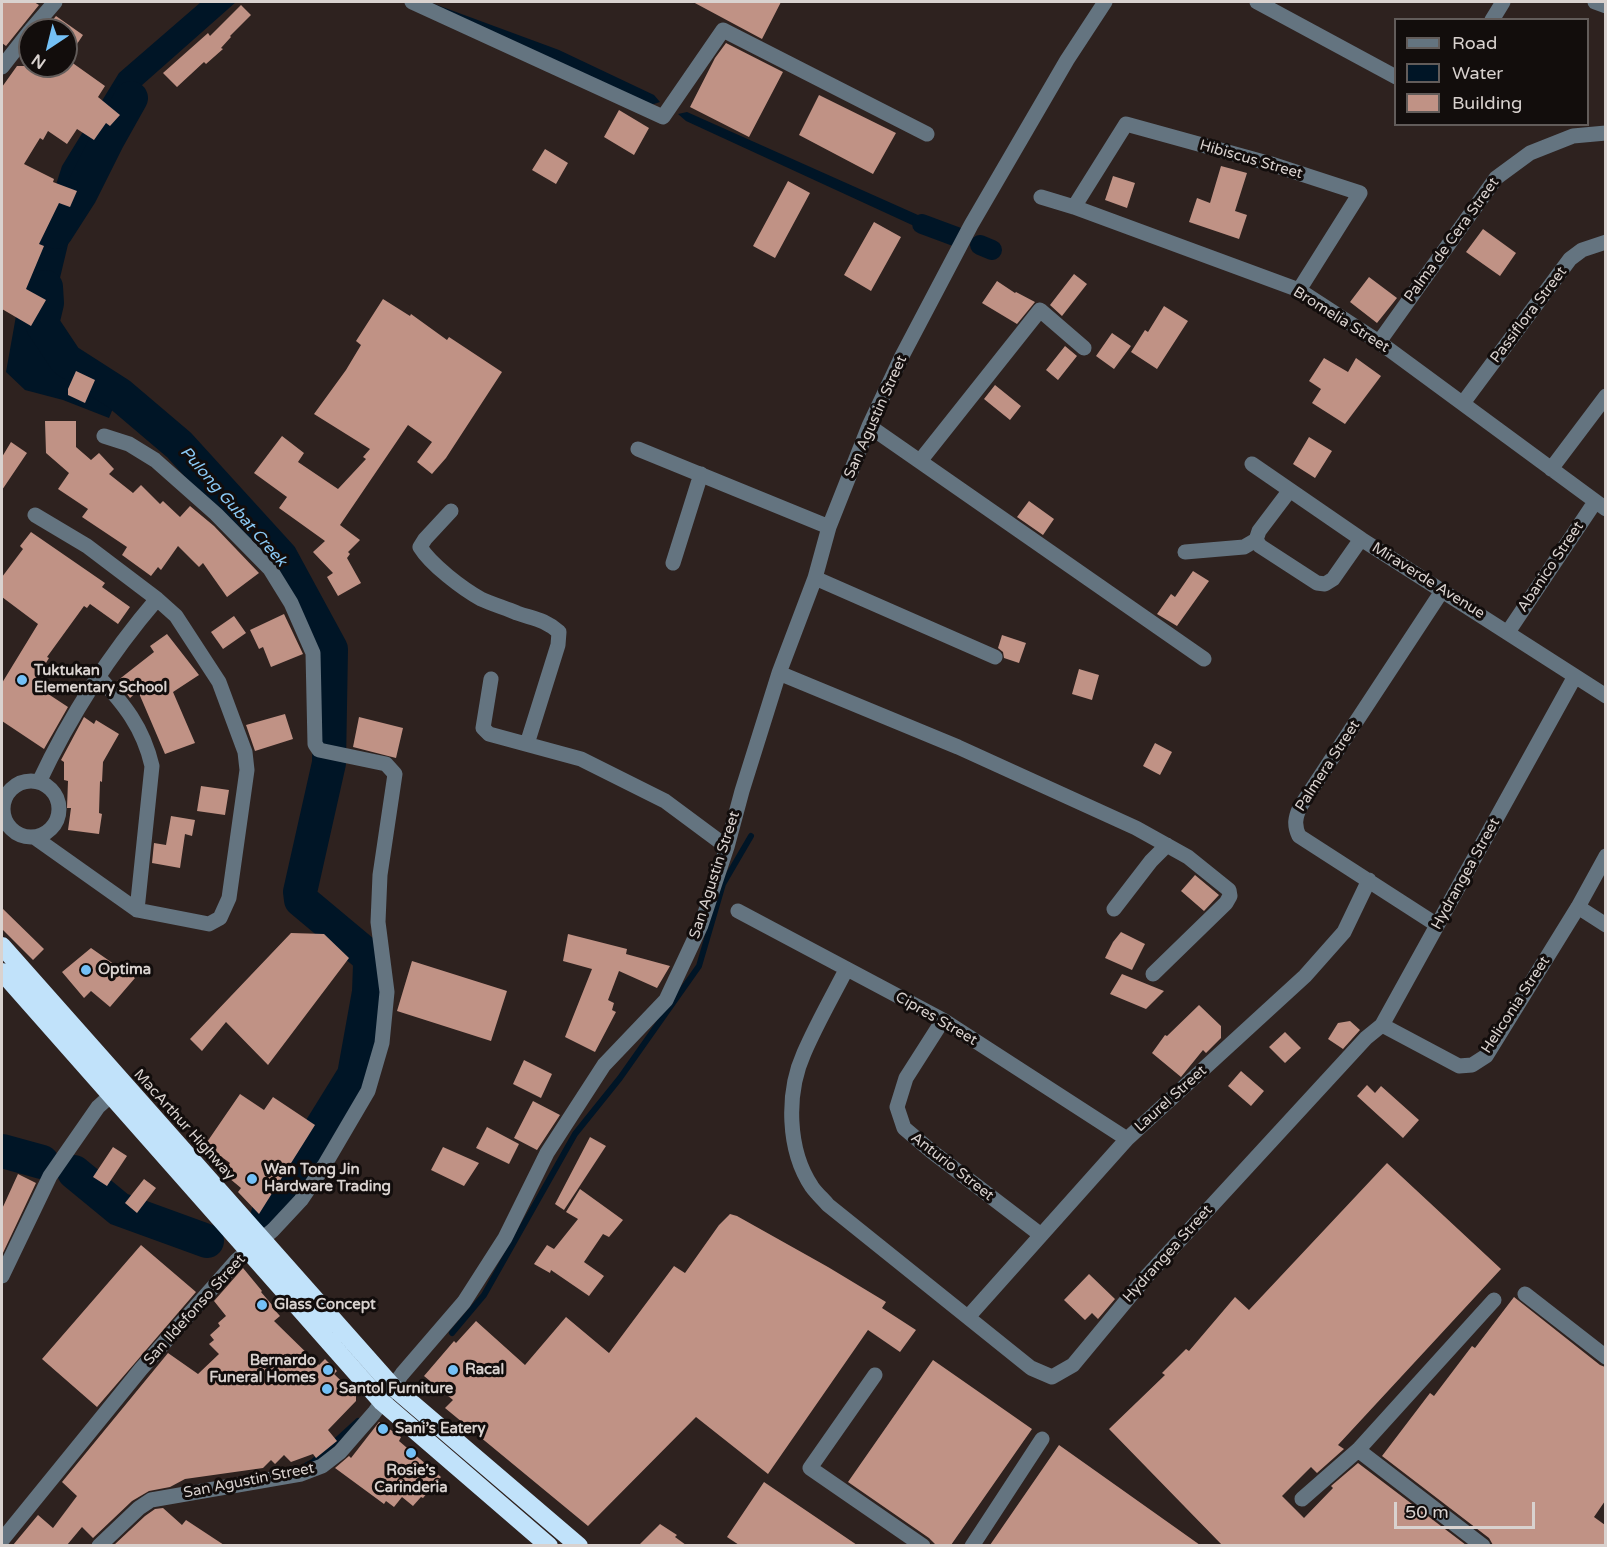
<!DOCTYPE html>
<html>
<head>
<meta charset="utf-8">
<style>
  body { margin:0 }
  #map { position:relative; width:1607px; height:1547px; overflow:hidden; background:#2e221f; font-family:"Varela Round",sans-serif }
  canvas { display:block }
  .frame { position:absolute; inset:0; border:3px solid #d9d2cf; pointer-events:none }
  .legend { position:absolute; left:1394px; top:18px; width:195px; height:108px; box-sizing:border-box; background:#120d0c; border:2px solid #625c5a; margin:0; padding:8px 10px; list-style:none; font-size:18px; color:#d9d2cf }
  .legend li { display:flex; align-items:center; gap:12px; height:30px }
  .legend b { width:30px; border:2px solid #625c5a }
  .north { position:absolute; left:18px; top:18px; width:60px; height:60px; box-sizing:border-box; background:#120d0c; border:2px solid #625c5a; border-radius:50%; rotate:215deg; font-size:16px; font-weight:700; line-height:24px; text-align:center; color:#d9d2cf }
  .north::after { content:''; display:block; margin:auto; width:21px; height:27px; background:#74c0f6; clip-path:polygon(50% 0,100% 100%,50% 72%,0 100%) }
  .scale { position:absolute; left:1394px; top:1502px; width:141px; height:27px; box-sizing:border-box; border:3px solid #d9d2cf; border-top:0; padding-left:8px; font-size:18px; line-height:21px; white-space:nowrap; color:#d9d2cf; -webkit-text-stroke:4px #120d0c; paint-order:stroke }
</style>
</head>
<body>
<div id="map">
<canvas width="1607" height="1547"></canvas>
<div class="frame"></div>
<ul class="legend">
<li><b style="height:8px;background:#647480"></b>Road</li>
<li><b style="height:16px;background:#001526"></b>Water</li>
<li><b style="height:16px;background:#c09285"></b>Building</li>
</ul>
<div class="north">N</div>
<div class="scale">50 m</div>
</div>
<script>
const context = document.querySelector('canvas').getContext('2d');
context.lineJoin = 'round';
function paint(path, color) {
  context.fillStyle = color;
  context.fill(path, 'evenodd');
}
function strokePath(path, color, width, dash) {
  context.strokeStyle = color;
  context.lineWidth = width;
  context.lineCap = dash ? 'butt' : 'round';
  context.setLineDash(dash || []);
  context.stroke(path);
}
function drawText(font, color, halo, rows, align = 'center') {
  context.font = font + ' "Varela Round",sans-serif';
  context.lineWidth = 6;
  context.setLineDash([]);
  context.textBaseline = 'middle';
  context.strokeStyle = halo;
  context.fillStyle = color;
  for (const [text, x, y, turn = 0] of rows) {
    context.save();
    context.translate(x, y);
    context.rotate((+turn || 0) * Math.PI / 180);
    context.textAlign = isNaN(turn) ? turn : align;
    if (halo) context.strokeText(text, 0, 0);
    context.fillText(text, 0, 0);
    context.restore();
  }
}
const water = new Path2D(`
  M201,2H236L141,86L85,174L45,340L67,379L116,391L119,394L109,418L63,400L25,390L6,372L19,299L62,166L119,73Z
  M429,2L559,50L654,95L660,102L651,105Z
  M687,112L918,215L922,224L912,225L686,121L678,114Z`);
const stream = new Path2D(`
  M452,1333L484,1295L575,1134L620,1078L699,966L723,884L751,836
  M307,1465L313,1462L358,1421`);
const canal = new Path2D(`
  M922,224L957,237
  M980,245L992,250`);
const river = new Path2D(`
  M56,232L81,193L108,139L131,98
  M46,287L47,303L42,324L66,360L119,394L179,445L281,557L331,649L329,763L300,892L301,900L368,956L370,965L369,992L354,1075L268,1214
  M2,1151L42,1162
  M74,1172L119,1209L207,1241`);
const building = new Path2D(`
  M2,2H34L39,5L6,46L2,43Z
  M693,2H781L762,39Z
  M241,5L251,15L230,36L231,37L221,48L223,49L206,64L204,62L177,87L163,73L208,33L210,36Z
  M56,16L83,35L67,59L105,86L98,97L120,115L110,126L106,123L94,140L77,129L67,144L48,131L43,140L40,138L24,164L54,179L53,182L77,191L70,207L59,203L39,244L44,246L26,289L46,300L31,326L2,309V87L17,66H66V30H44Z
  M726,43L783,72L749,137L690,107L715,58Z
  M819,95L896,133L873,174L799,135Z
  M619,110L649,128L634,155L604,137Z
  M545,149L568,163L556,184L532,170Z
  M1221,166L1247,173L1235,211L1247,215L1239,239L1189,222L1197,198L1210,203Z
  M1113,176L1135,183L1127,208L1105,200Z
  M788,181L810,193L775,258L753,246Z
  M874,222L901,237L871,291L844,275Z
  M1483,229L1516,253L1500,276L1466,252Z
  M1074,274L1087,284L1062,316L1050,305Z
  M1369,277L1397,298L1377,323L1350,302Z
  M997,281L1015,293L1016,292L1035,302L1017,324L982,303Z
  M383,299L410,316L411,314L447,340L449,337L502,372L446,458L432,474L417,462L432,442L408,425L340,525L360,540L348,552L350,554L347,558L361,583L338,596L327,577L333,573L313,552L325,541L279,508L287,497L254,473L282,436L304,453L298,462L338,489L366,459L363,457L370,449L314,414L346,370L361,345L356,341Z
  M1164,306L1188,321L1157,369L1131,352L1145,330L1148,332Z
  M1112,333L1131,346L1114,369L1096,356Z
  M1065,346L1077,356L1058,380L1046,370Z
  M1324,358L1348,372L1356,358L1381,376L1345,424L1312,403L1321,389L1309,381Z
  M76,371L95,380L85,403L68,395V389Z
  M995,385L1021,406L1010,420L984,399Z
  M45,421H76V447L91,460L99,453L114,469L109,474L133,493L141,485L160,504L163,501L180,517L190,506L214,526L259,573L227,597L203,563L199,567L178,546L161,570L158,567L151,576L122,555L127,547L82,517L88,509L58,489L69,473L46,453Z
  M1309,437L1332,451L1315,478L1293,464Z
  M11,442L27,453L2,490V457Z
  M1029,501L1054,519L1043,535L1017,517Z
  M31,532L105,583L102,587L130,607L118,624L90,604L87,608L84,606L47,657L49,658L33,684L68,707L44,749L2,721V683L38,624L2,597V577L23,549L20,546Z
  M1193,571L1209,581L1177,626L1157,614L1171,594L1175,597Z
  M284,614L303,654L271,667L263,647L259,649L250,630Z
  M234,616L246,633L223,649L211,632Z
  M167,634L199,675L173,692L195,743L165,754L138,691L130,698L117,681L154,652L150,646Z
  M1002,635L1026,643L1019,663L1004,658L1003,652L998,648Z
  M1079,669L1099,675L1092,700L1072,694Z
  M285,714L293,739L255,751L246,725Z
  M84,717L94,724L96,720L119,734L103,762L102,782L100,781L99,813L102,814L99,834L68,830L71,808H67L68,781L64,780V762L61,760Z
  M359,717L403,728L396,758L353,747Z
  M1155,743L1172,752L1160,775L1143,766Z
  M201,786L229,790L225,815L197,811Z
  M171,816L195,820L192,836L185,834L180,868L152,863L154,843L166,845Z
  M1195,875L1219,895L1204,911L1181,891Z
  M2,908L44,949L33,960L2,929Z
  M1121,932L1145,944L1132,970L1105,958L1113,942Z
  M291,933L324,934L349,958L268,1065L226,1022L202,1051L190,1039Z
  M568,934L627,949L626,954L670,966L657,988L619,971L608,1000L614,1003L612,1010L616,1012L595,1052L565,1037L592,969L563,961Z
  M91,948L121,969L122,967L135,978L110,1007L91,991L84,998L62,972Z
  M412,961L507,991L491,1041L397,1011Z
  M1122,974L1164,991L1146,1009L1110,994Z
  M1199,1005L1221,1026V1038L1206,1053L1203,1050L1181,1077L1152,1053L1165,1035L1167,1036Z
  M1350,1021L1360,1030L1343,1049L1328,1039L1338,1023Z
  M1285,1032L1301,1048L1285,1063L1269,1047Z
  M524,1060L552,1074L541,1098L513,1084Z
  M1241,1071L1264,1091L1251,1106L1228,1086Z
  M1367,1085L1375,1093L1381,1086L1419,1120L1403,1138L1357,1096Z
  M240,1094L264,1110L273,1097L315,1125L259,1214L238,1192L241,1188L223,1173L230,1163L205,1145Z
  M533,1101L560,1115L537,1150L514,1138Z
  M487,1127L519,1144L509,1164L476,1148Z
  M590,1137L606,1146L564,1210L555,1204Z
  M113,1147L127,1156L107,1186L93,1177Z
  M443,1147L479,1163L464,1186L431,1170Z
  M1387,1163L1501,1269L1338,1445L1344,1449L1317,1473L1311,1467L1282,1496L1304,1518L1333,1488L1331,1486L1358,1463L1466,1545H1222L1109,1429L1165,1375L1162,1373L1186,1349L1189,1351L1235,1297L1249,1310Z
  M18,1174L36,1183L2,1255V1209Z
  M144,1179L156,1188L137,1213L125,1203Z
  M580,1189L623,1220L609,1237L603,1234L584,1262L604,1276L589,1296L551,1270L550,1273L534,1264L547,1245L554,1249L578,1219L566,1212Z
  M730,1214L737,1216L828,1267L886,1302L882,1308L916,1330L900,1352L868,1330L768,1474L696,1417L588,1526L445,1408L453,1400L424,1376L454,1341L456,1343L476,1321L525,1365L566,1317L609,1353L674,1266L685,1273L719,1225Z
  M141,1245L196,1292L97,1407L42,1359Z
  M243,1268L262,1291L261,1292L273,1306L272,1307L280,1316L274,1321L319,1365L325,1359L337,1371L334,1374L356,1395V1401L328,1430L337,1441L316,1458L313,1454L291,1462L284,1455L275,1464L271,1460L263,1468L185,1479L170,1487L149,1491L132,1501L93,1538L82,1527L67,1545H13L38,1515L53,1528L77,1496L62,1482L168,1353L198,1374L219,1354L209,1344L214,1340L210,1335L220,1326L218,1323L226,1316L214,1301Z
  M1089,1274L1115,1299L1098,1319L1092,1313L1085,1320L1064,1300Z
  M1514,1297L1600,1365L1605,1367V1501L1594,1517L1605,1525V1545H1493L1489,1538L1382,1456L1430,1393L1434,1396L1472,1346L1475,1348Z
  M933,1360L1032,1429L951,1545H936L929,1538L848,1482Z
  M379,1422L401,1437L399,1441L441,1477L423,1498L421,1497L413,1506L402,1497L394,1507L386,1501L384,1504L335,1468L349,1456L351,1458Z
  M1059,1445L1200,1545H990Z
  M764,1482L857,1545H739L727,1537Z
  M163,1508L182,1525L186,1520L224,1545H114L145,1516L155,1509Z
  M660,1524L677,1535L675,1537L686,1545H639Z`);
const minor = new Path2D(`
  M412,2L663,117L723,30L927,134
  M1257,2L1396,77
  M1595,2L1606,6
  M1492,20L1503,2
  M31,30L55,2
  M2,67L30,31
  M1041,197L1074,207L1299,290L1379,342L1606,509
  M1074,207L1126,124L1271,164L1360,193L1299,290
  M1379,342L1496,178L1530,153L1573,136L1606,133
  M1463,403L1570,259L1582,250L1606,242
  M869,426L1204,659
  M638,449L829,527
  M920,461L1040,310L1084,348
  M1252,464L1361,539L1606,696
  M1551,469L1606,396
  M1290,490L1259,531L1256,540L1260,546L1317,583L1325,584L1333,579L1361,539
  M451,511L425,539L420,547C431,565 463,589 481,599C492,604 505,608 517,613C534,619 544,619 559,632L558,645L527,744
  M1185,552L1244,547L1256,540
  M673,563L701,474
  M815,578L995,657
  M1508,632L1595,502
  M779,673L958,747L1136,828L1188,857L1229,890L1230,896L1226,903L1153,974
  M97,675C124,704 143,727 152,766L137,910
  M491,679L483,728L489,734L581,759L665,801L727,847
  M3 809a28 28 0 1 1 56 0a28 28 0 1 1-56 0Z
  M39,782C70,716 109,655 157,599
  M34,837L137,910L209,924L220,918L229,898L247,770L245,752L219,682L176,616L157,599L87,546L35,515
  M1578,907L1606,925
  M1114,909L1151,861L1167,845
  M738,911L943,1020L1127,1139
  M1437,925L1299,836C1294,825 1295,818 1300,807L1442,591
  M846,970C832,997 816,1025 804,1053C786,1093 787,1150 812,1187C817,1194 823,1199 828,1205L1031,1368L1052,1377L1073,1365L1146,1277L1366,1038L1382,1025L1574,678
  M943,1020L906,1078L897,1107L904,1128L931,1151L1041,1235
  M1382,1025L1459,1066L1472,1065L1486,1056L1578,907L1606,856
  M2,1276L50,1176L98,1107L118,1089
  M1525,1294L1606,1357
  M968,1317L1127,1139L1305,976L1344,932L1369,880
  M875,1375L810,1468L923,1546
  M1358,1450L1483,1546
  M1302,1499L1358,1450L1494,1300
  M2,1540L141,1369L237,1260L273,1230L301,1200L324,1166L368,1091L382,1043L387,992L378,922L380,875L395,774L386,764L319,750L315,744L313,653L291,603L270,569L216,514L155,460L129,444L104,436
  M99,1546L139,1508L151,1500L301,1474L322,1466L340,1452L374,1413L402,1374L464,1302L505,1238L547,1153L604,1065L666,1000L701,925L727,847L742,791L779,673L815,578L829,527L869,426L902,356L971,225L1067,60L1105,2
  M972,1546L1042,1439`);
const highway = new Path2D(`
  M2,946L393,1387L579,1546
  M2,972L382,1402L549,1546`);
const markers = [
  [22,680,6,"#74c0f6"],
  [86,970,6,"#74c0f6"],
  [252,1179,6,"#74c0f6"],
  [262,1305,6,"#74c0f6"],
  [328,1370,6,"#74c0f6"],
  [453,1370,6,"#74c0f6"],
  [327,1389,6,"#74c0f6"],
  [383,1429,6,"#74c0f6"],
  [411,1453,6,"#74c0f6"]
];
const streetNames = [
  ["Hibiscus Street",1251,160,16],
  ["Palma de Cera Street",1452,240,-54],
  ["Passiflora Street",1529,315,-53],
  ["Bromelia Street",1341,320,32],
  ["San Agustin Street",876,417,-66],
  ["Abanico Street",1551,567,-56],
  ["Miraverde Avenue",1428,581,32],
  ["Palmera Street",1328,766,-57],
  ["Hydrangea Street",1466,874,-61],
  ["San Agustin Street",715,875,-72],
  ["Heliconia Street",1516,1005,-57],
  ["Cipres Street",936,1019,30],
  ["Laurel Street",1171,1099,-42],
  ["MacArthur Highway",184,1125,48],
  ["Anturio Street",952,1167,38],
  ["Hydrangea Street",1168,1254,-48],
  ["San Ildefonso Street",195,1310,-48],
  ["San Agustin Street",249,1481,-11]
];
const poiNames = [
  ["Tuktukan",34,671],
  ["Elementary School",34,688],
  ["Optima",98,970],
  ["Wan Tong Jin",264,1170],
  ["Hardware Trading",264,1187],
  ["Glass Concept",274,1305],
  ["Bernardo",316,1361,"right"],
  ["Funeral Homes",316,1378,"right"],
  ["Racal",465,1370],
  ["Santol Furniture",339,1389],
  ["Sani’s Eatery",395,1429],
  ["Rosie’s",411,1471,"center"],
  ["Carinderia",411,1488,"center"]
];
const waterNames = [
  ["Pulong Gubat Creek",233,507,49]
];
paint(water, '#001526');
strokePath(stream, '#001526', 6);
strokePath(canal, '#001526', 20);
strokePath(river, '#001526', 34);
paint(building, '#c09285');
strokePath(minor, '#647480', 15);
strokePath(highway, '#c1e2fa', 18);
for (const [x, y, r, color] of markers) {
  const dot = new Path2D();
  dot.arc(x, y, r, 0, 2 * Math.PI);
  context.fillStyle = color;
  context.fill(dot);
  strokePath(dot, '#120d0c', 2);
}
drawText('15px', '#d9d2cf', '#120d0c', streetNames);
drawText('bold 15px', '#d9d2cf', '#120d0c', poiNames, 'left');
drawText('italic 16px', '#8bcaf6', '#120d0c', waterNames);
</script>
</body>
</html>
